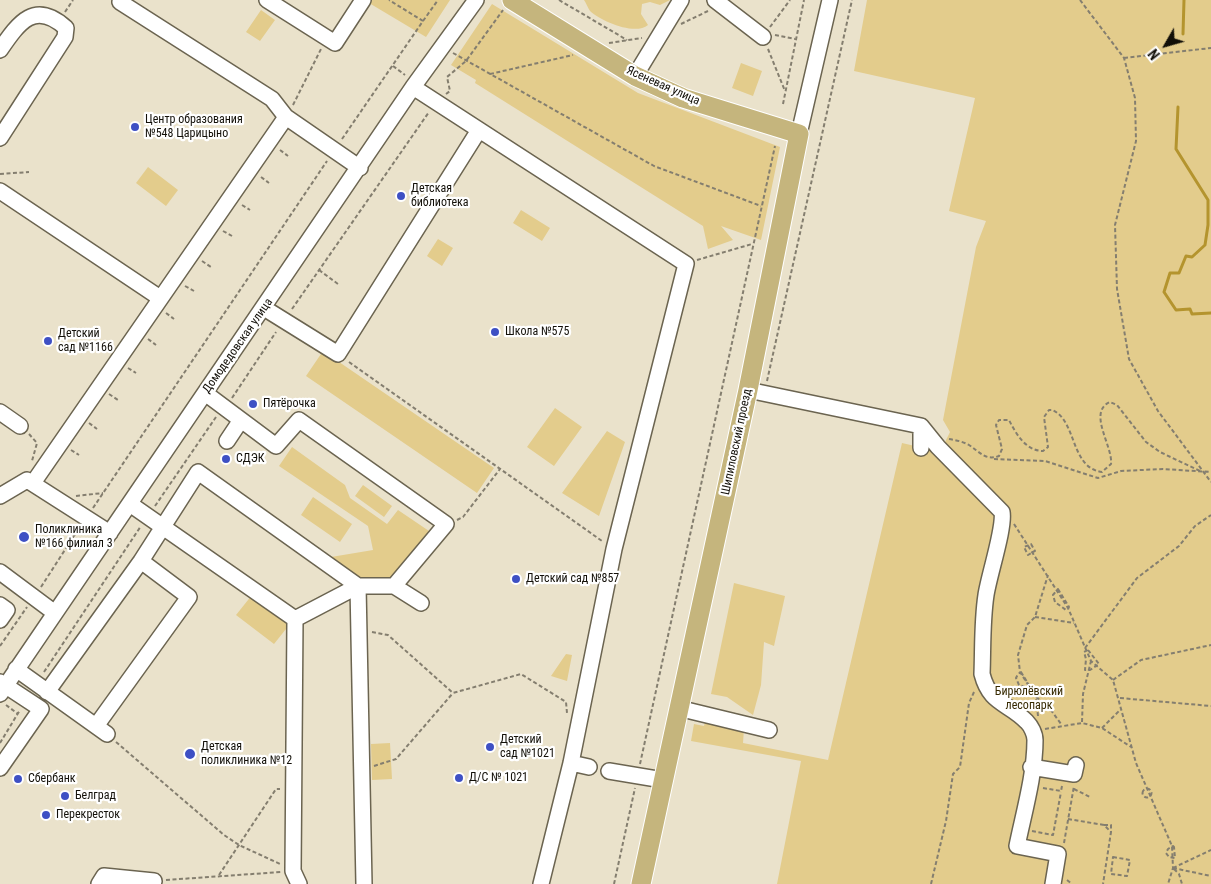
<!DOCTYPE html>
<html>
<head>
<meta charset="utf-8">
<style>
  body { margin:0 }
  #map { position:relative; width:1211px; height:884px; overflow:hidden; background:#eae2cb; font-family:"Roboto Condensed",sans-serif }
  canvas { display:block }
  .north { position:absolute; left:1141px; top:20px; width:50px; height:50px; -webkit-text-stroke:4px #fff; paint-order:stroke; rotate:232deg; font-size:14px; font-weight:700; line-height:20px; text-align:center; color:#120f08 }
  .north::after { content:''; display:block; margin:auto; width:18px; height:22px; background:#120f08; clip-path:polygon(50% 0,100% 100%,50% 72%,0 100%) }
</style>
</head>
<body>
<div id="map">
<canvas width="1211" height="884"></canvas>
<div class="north">N</div>
</div>
<script>
const context = document.querySelector('canvas').getContext('2d');
context.lineJoin = 'round';
function paint(path, color) {
  context.fillStyle = color;
  context.fill(path, 'evenodd');
}
function strokePath(path, color, width, dash) {
  context.strokeStyle = color;
  context.lineWidth = width;
  context.lineCap = dash ? 'butt' : 'round';
  context.setLineDash(dash || []);
  context.stroke(path);
}
function drawText(font, color, halo, rows, align = 'center') {
  context.font = font + ' "Roboto Condensed",sans-serif';
  context.lineWidth = 4.5;
  context.setLineDash([]);
  context.textBaseline = 'middle';
  context.strokeStyle = halo;
  context.fillStyle = color;
  for (const [text, x, y, turn = 0] of rows) {
    context.save();
    context.translate(x, y);
    context.rotate((+turn || 0) * Math.PI / 180);
    context.textAlign = isNaN(turn) ? turn : align;
    if (halo) context.strokeText(text, 0, 0);
    context.fillText(text, 0, 0);
    context.restore();
  }
}
const green = new Path2D(`
  M364,0H450L426,37Z
  M584,0H670L660,5L650,2L642,4L641,14L648,25C635,36 601,21 590,11C588,8 586,3 584,0Z
  M867,0H1211V884H777L801,761L691,741L694,724L704,726L705,722L744,729L743,743L828,760L902,443L932,450L943,446L950,432L943,420L976,247L986,221L949,211L975,98L854,71Z
  M492,4L638,93L780,147L761,240L721,226L733,240L708,249L703,226L475,83L476,80L451,65Z
  M261,10L275,20L260,41L246,32Z
  M741,63L762,71L753,96L732,88Z
  M148,167L178,190L166,206L136,183Z
  M521,210L550,228L542,241L513,223Z
  M438,239L453,248L442,266L427,256Z
  M323,351L494,468L477,493L306,376Z
  M555,408L582,427L554,466L527,447Z
  M607,431L625,442L599,516L562,493Z
  M292,447L345,485L350,498L387,524L398,510L429,531L394,579L360,581L331,557L373,550L368,526L279,466Z
  M363,485L392,506L384,517L355,496Z
  M313,497L352,524L340,542L301,515Z
  M734,583L785,596L774,646L764,642L761,685L753,715L727,697L711,694Z
  M252,595L290,624L274,644L236,615Z
  M566,654L572,655L567,681L551,676Z
  M390,743L392,779L372,780L371,744Z`);
const stream = new Path2D(`
  M1183,34L1184,0
  M1178,107L1176,149L1208,200V225L1205,245L1192,257L1186,256L1179,273H1170L1164,292L1176,310L1190,309L1192,314L1211,313`);
const path = new Path2D(`
  M559,0L627,40
  M1080,0L1124,58L1135,98L1136,141L1115,225L1117,289L1129,359L1158,411L1211,482
  M65,12L73,0
  M423,21L438,0
  M681,24L708,11
  M770,27L790,0
  M775,35L795,39
  M609,43L642,38
  M768,49L785,91
  M453,53L654,166L761,206
  M1124,58L1211,48
  M393,66L405,75
  M490,74L573,55
  M446,94L450,91L447,77L466,61L503,10
  M783,104L804,0
  M293,105L321,49
  M342,139L423,21L389,0
  M280,150L288,156
  M0,174L29,172
  M261,177L269,183
  M242,205L250,210
  M223,231L232,236
  M697,260L752,244
  M202,261L211,267
  M319,270L338,284
  M185,286L194,291
  M292,309L429,112
  M166,313L174,319
  M148,339L156,345
  M349,362L602,541
  M128,368L136,373
  M767,381L852,0
  M109,394L118,400
  M232,398L276,332
  M89,423L97,429
  M29,434L37,443L32,461
  M949,439C956,440 964,442 969,445C980,452 985,461 999,456L1002,449L996,425L999,420H1009C1016,434 1026,451 1043,451L1048,447L1044,417L1049,410H1052C1077,420 1070,468 1102,472L1111,464C1113,446 1087,412 1110,402L1117,405L1146,442L1160,452L1200,471
  M71,450L79,455
  M994,459L1045,461L1098,478L1121,471L1163,469L1211,472
  M76,496L103,493
  M155,506L216,417
  M93,508L327,161
  M457,520L463,517L500,469
  M1014,524L1068,608L1091,661L1113,680L1136,763L1172,846L1173,868L1168,884
  M1031,544L1035,551L1028,555L1024,547Z
  M41,587L79,528
  M1058,589L1069,607L1066,610L1055,602L1053,595Z
  M1035,617L1074,623
  M372,632L388,635L453,693L521,674L566,702L567,713
  M0,646L27,607
  M1085,648L1137,578L1179,546L1195,526L1211,515
  M1088,650L1099,664L1090,670H1085L1086,659L1084,652Z
  M44,672L141,526
  M1021,672L1029,685L1025,687L1019,685L1016,678L1018,674Z
  M1113,680L1141,660L1211,645
  M1036,697L1048,706L1061,724
  M1120,698L1211,706
  M6,705L18,714
  M1038,716L1036,697L1020,672L1018,655L1027,625L1035,617L1048,575
  M1082,722L1083,694L1091,661
  M1102,728L1121,709
  M1045,729L1082,723L1102,728L1131,747
  M116,742L224,835L239,845L280,864
  M0,743L20,710
  M640,764L775,146
  M374,766L396,759L453,693
  M1043,788L1061,791L1062,786
  M1142.5 793a4.5 4.5 0 1 1 9 0a4.5 4.5 0 1 1-9 0Z
  M1074,789L1090,797
  M1068,819L1104,825L1111,832L1103,884
  M1104,825H1111V832
  M1032,831L1053,835L1061,792
  M1064,843L1074,786
  M1173,846L1174,847L1175,858L1169,857L1166,853L1168,849Z
  M1113,857L1130,860L1127,876L1111,874Z
  M1173,868L1211,850
  M1173,868L1211,876
  M1174,869L1179,874L1182,884
  M219,875L276,789H280
  M166,880L281,872
  M1067,880L1072,884
  M614,884L635,788
  M931,884L946,821L953,774L960,767L969,703L974,692`);
const minor = new Path2D(`
  M267,0L335,43L363,0
  M715,0L763,37
  M120,2L272,99L286,117
  M0,50C19,22 35,0 66,28L65,37L0,138
  M635,76L681,0
  M413,87L686,264L614,549L571,763L541,884
  M799,134L830,0
  M0,191L160,298
  M264,308L338,354L479,130
  M748,390L921,426L938,447L1002,512C1005,527 989,575 986,595C982,621 983,648 982,674C990,705 1008,702 1027,722C1031,726 1035,734 1035,740C1035,774 1024,812 1017,846L1058,854L1053,884
  M205,393L276,446L299,420L446,524L394,586
  M0,412L20,426
  M227,441L241,420
  M921,448V426
  M33,483L286,117L360,168
  M0,496L27,480L110,533
  M130,504L295,619L293,871L299,884
  M0,572L55,613
  M0,605L7,610L0,620
  M295,619L358,586H394L421,603
  M16,669L107,734
  M0,682L41,709L0,768
  M47,692L141,561L198,472L358,586L364,884
  M0,694L413,87L476,0
  M678,708L769,730
  M96,726L189,597L141,561
  M571,763L589,767
  M1031,767L1074,774L1076,765
  M609,771L663,780
  M99,884L104,876L154,881L153,884`);
const major = new Path2D(`
  M512,0L635,76L683,98L799,134L748,390L641,884`);
const markers = [
  [135,127,5,"#3e50c4"],
  [401,196,5,"#3e50c4"],
  [495,332,5,"#3e50c4"],
  [48,341,5,"#3e50c4"],
  [253,404,5,"#3e50c4"],
  [226,459,5,"#3e50c4"],
  [24,537,6,"#3e50c4"],
  [516,579,5,"#3e50c4"],
  [490,747,5,"#3e50c4"],
  [190,754,6,"#3e50c4"],
  [459,778,5,"#3e50c4"],
  [18,779,5,"#3e50c4"],
  [65,796,5,"#3e50c4"],
  [46,815,5,"#3e50c4"]
];
const streetNames = [
  ["Ясеневая улица",663,86,24],
  ["Домодедовская улица",238,346,-55],
  ["Шипиловский проезд",737,442,-78]
];
const poiNames = [
  ["Центр образования",145,120],
  ["№548 Царицыно",145,134],
  ["Детская",411,189],
  ["библиотека",411,203],
  ["Школа №575",505,332],
  ["Детский",58,334],
  ["сад №1166",58,348],
  ["Пятёрочка",263,404],
  ["СДЭК",236,459],
  ["Поликлиника",35,530],
  ["№166 филиал 3",35,544],
  ["Детский сад №857",526,579],
  ["Детский",500,740],
  ["сад №1021",500,754],
  ["Детская",201,747],
  ["поликлиника №12",201,761],
  ["Д/C № 1021",469,778],
  ["Сбербанк",28,779],
  ["Белград",75,796],
  ["Перекресток",56,815]
];
const parkNames = [
  ["Бирюлёвский",1029,692],
  ["лесопарк",1029,706]
];
paint(green, '#e3cc8c');
strokePath(stream, '#b4942e', 3);
strokePath(minor, '#6b6450', 18);
strokePath(major, '#fff', 21);
strokePath(path, '#847e6f', 2, [4, 2.5]);
strokePath(minor, '#fff', 15);
strokePath(major, '#c5b57d', 19);
for (const [x, y, r, color] of markers) {
  const dot = new Path2D();
  dot.arc(x, y, r, 0, 2 * Math.PI);
  context.fillStyle = color;
  context.fill(dot);
  strokePath(dot, '#fff', 2);
}
drawText('12px', '#120f08', '#fff', streetNames);
drawText('12px', '#120f08', '#fff', poiNames, 'left');
drawText('12px', '#362900', '#fff', parkNames);
</script>
</body>
</html>
